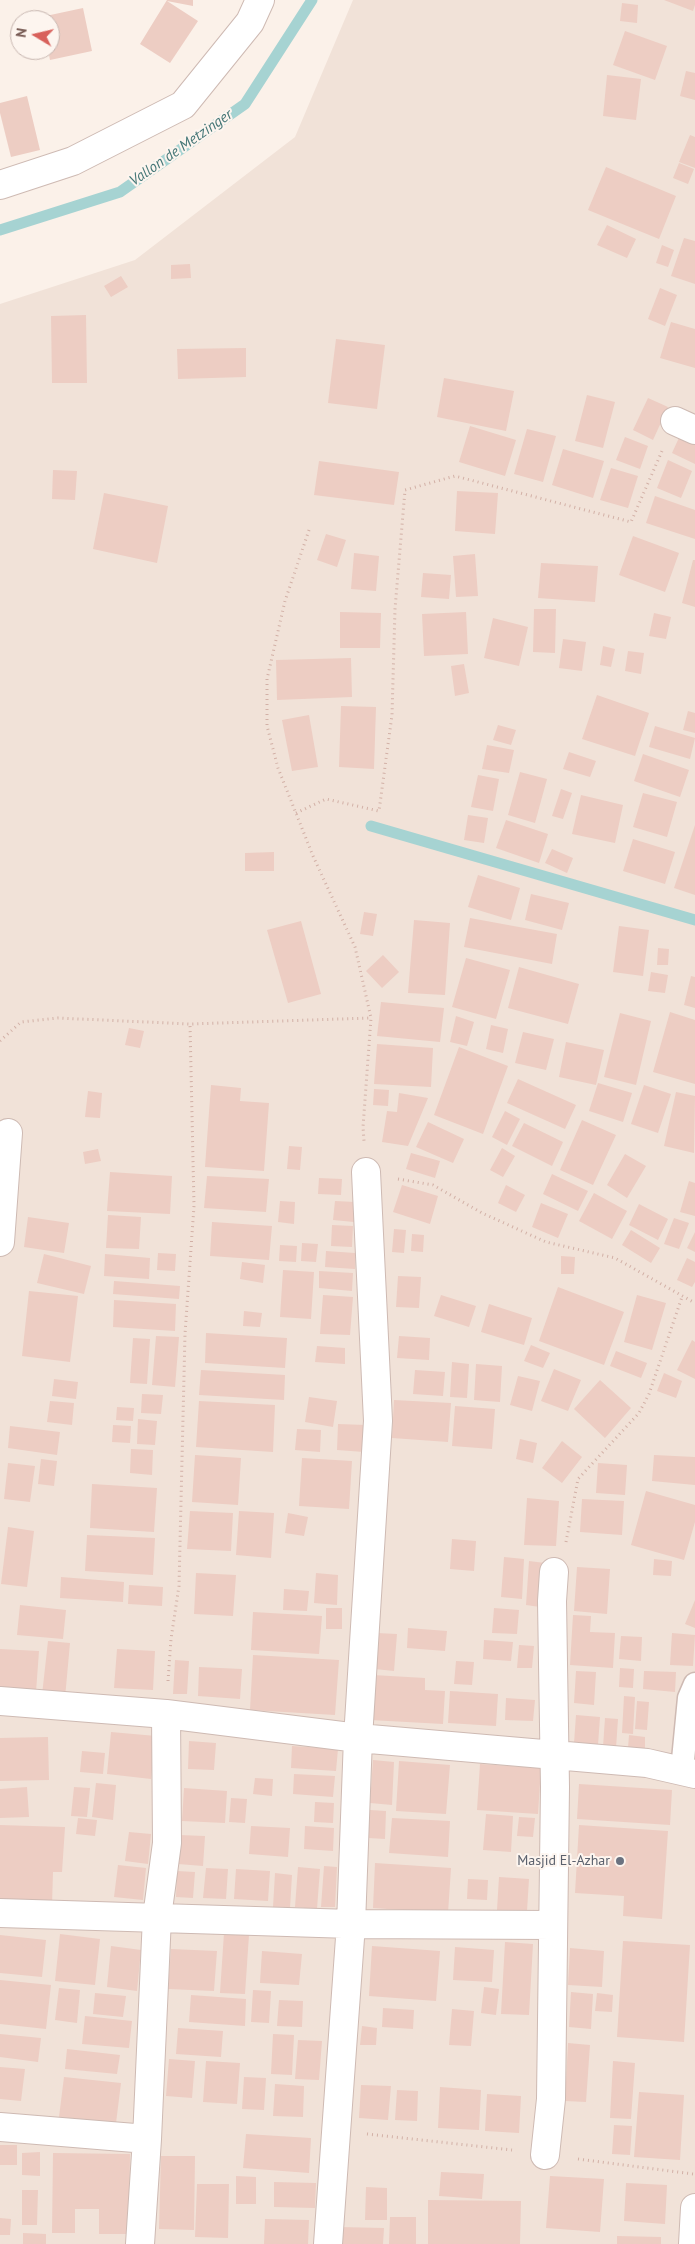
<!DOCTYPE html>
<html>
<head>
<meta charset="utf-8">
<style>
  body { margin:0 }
  #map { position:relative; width:695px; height:2244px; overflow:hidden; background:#fbf1e9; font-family:"PT Sans",sans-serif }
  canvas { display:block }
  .north { position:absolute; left:10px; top:10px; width:50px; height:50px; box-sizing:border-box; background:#fdf5ef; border:1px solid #c6b5af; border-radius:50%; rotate:279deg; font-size:14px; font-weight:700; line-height:20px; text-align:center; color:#73564f }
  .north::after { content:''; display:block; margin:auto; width:18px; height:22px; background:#d8615b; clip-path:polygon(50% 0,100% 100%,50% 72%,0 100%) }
</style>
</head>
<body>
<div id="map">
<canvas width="695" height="2244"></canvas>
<div class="north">N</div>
</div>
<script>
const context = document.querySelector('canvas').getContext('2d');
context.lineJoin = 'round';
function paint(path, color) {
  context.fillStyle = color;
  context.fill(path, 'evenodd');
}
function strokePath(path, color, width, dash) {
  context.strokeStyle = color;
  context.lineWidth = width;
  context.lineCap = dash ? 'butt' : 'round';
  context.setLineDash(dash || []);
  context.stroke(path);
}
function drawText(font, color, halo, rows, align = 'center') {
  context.font = font + ' "PT Sans",sans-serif';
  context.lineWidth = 4;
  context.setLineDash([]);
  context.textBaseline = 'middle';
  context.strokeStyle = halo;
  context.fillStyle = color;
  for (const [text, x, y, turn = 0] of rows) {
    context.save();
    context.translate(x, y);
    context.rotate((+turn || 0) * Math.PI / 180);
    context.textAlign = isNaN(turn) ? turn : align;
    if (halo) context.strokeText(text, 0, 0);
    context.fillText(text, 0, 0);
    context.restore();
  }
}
const residential = new Path2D(`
  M353,0H695V2244H0V304L135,260L295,137Z`);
const stream = new Path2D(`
  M0,230L120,192L245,104L312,0
  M371,826L695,920`);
const building = new Path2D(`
  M167,0H193V6L167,1L198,21L170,63L140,44Z
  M664,0H695V5L693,11Z
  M622,3L638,5L637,23L620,21Z
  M83,8L92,51L50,60L48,50H50V20H42L41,17Z
  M625,31L667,46L655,80L613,65Z
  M686,71L695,73V100L680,96Z
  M607,75L641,79L636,120L603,116Z
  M27,96L40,150L11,157L0,113V103Z
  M690,135L695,137V168L679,162Z
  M679,163L694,169L688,184L673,178Z
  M606,167L676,196L659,239L588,210Z
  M607,225L636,239L627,258L597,245Z
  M684,238L695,241V284L671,276Z
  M662,245L674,250L668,267L656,263Z
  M190,264L191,278L171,279V265Z
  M121,276L128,287L111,297L104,286Z
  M660,288L677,295L665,326L648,319Z
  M86,315L87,383H52L51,316Z
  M671,322L695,329V368L660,358Z
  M336,339L385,345L377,409L328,403Z
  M246,348V377L178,379L177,349Z
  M444,378L514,391L506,431L437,417Z
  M587,395L615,402L603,448L575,441Z
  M648,398L668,407L653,440L633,430Z
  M470,426L516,440L505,476L459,462Z
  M527,429L556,436L543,482L514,474Z
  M683,429L695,435V464L672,453Z
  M625,437L648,446L640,469L616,460Z
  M563,449L604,461L593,498L552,485Z
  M668,460L692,471L681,498L657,488Z
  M319,461L399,472L394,505L314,495Z
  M611,468L638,476L628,508L600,500Z
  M53,470L77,471L75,500L52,499Z
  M457,491L498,493L495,534L455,531Z
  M104,493L168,506L157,563L93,549Z
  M655,496L695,510V539L646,523Z
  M326,534L346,540L337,567L317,560Z
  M633,536L679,553L665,592L619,575Z
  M354,553L379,556L376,591L351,589Z
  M475,554L478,596L456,597L453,556Z
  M693,560H695V607L682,603Z
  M541,563L598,566L595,602L538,598Z
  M423,573L451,575L449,599L421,597Z
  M534,609H556L555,653L533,652Z
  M340,612L381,613L380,648H340Z
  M466,612L468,654L424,656L422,614Z
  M654,613L671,617L666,639L649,636Z
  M493,618L528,627L519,666L484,658Z
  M563,639L586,642L582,671L559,668Z
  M603,646L615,649L611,667L600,665Z
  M628,651L644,653L641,674L625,671Z
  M351,658L352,697L277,700L276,660Z
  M464,664L469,693L455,696L451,666Z
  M597,695L649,713L635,756L582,739Z
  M341,706L376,707L374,769L339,767Z
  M688,711L695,713V733L683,730Z
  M309,715L318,767L292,771L282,720Z
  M498,725L516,730L511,745L493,740Z
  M655,726L695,738L690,759L649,747Z
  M487,745L514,750L509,773L482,769Z
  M569,752L596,761L590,777L563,769Z
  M643,754L689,770L680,797L634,781Z
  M520,772L547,779L535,823L508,815Z
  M478,775L499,779L493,811L471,807Z
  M561,789L572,793L563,819L552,816Z
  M643,793L677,802L667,837L633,827Z
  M581,795L623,805L615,843L572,834Z
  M468,815L488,818L484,843L464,840Z
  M506,820L548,834L539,863L496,848Z
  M695,825V895L674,888Z
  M633,839L675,852L665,884L623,871Z
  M552,849L573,858L567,873L545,863Z
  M274,852V871H245V853Z
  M478,875L520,888L511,920L468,907Z
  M531,894L569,903L562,930L525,920Z
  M364,912L377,914L373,936L360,934Z
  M470,918L557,934L552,964L464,947Z
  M414,920L450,923L445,995L408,993Z
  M301,921L321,994L288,1003L267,930Z
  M619,926L649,930L643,976L613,972Z
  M658,948L669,949L668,965H657Z
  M383,955L399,972L382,988L366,971Z
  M466,958L510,970L496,1019L452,1007Z
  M519,967L579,984L568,1024L508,1008Z
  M651,972L668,975L665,993L648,991Z
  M691,976L695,977V1008L684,1005Z
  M381,1002L444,1008L440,1042L377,1036Z
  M670,1012L695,1020V1084L653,1072Z
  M620,1013L651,1021L636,1085L604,1077Z
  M456,1016L474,1022L467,1046L450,1042Z
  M491,1025L508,1029L503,1053L486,1049Z
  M129,1028L144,1031L140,1048L125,1045Z
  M523,1032L554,1039L546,1070L515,1063Z
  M566,1042L604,1050L596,1085L559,1077Z
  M377,1044L433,1048L431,1087L374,1084Z
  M459,1047L508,1066L483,1134L434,1115Z
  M518,1079L576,1105L565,1129L507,1103Z
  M598,1083L632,1093L623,1122L589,1111Z
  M211,1085L241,1088L240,1101L269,1103L264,1171L205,1167Z
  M644,1085L671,1094L658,1133L631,1124Z
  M374,1089L389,1090L388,1106L373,1105Z
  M88,1091L102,1093L100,1118L85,1117Z
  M676,1092L695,1096L694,1153L664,1146Z
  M399,1093L428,1098L408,1146L382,1142L387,1111L397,1112Z
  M505,1111L520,1119L507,1145L492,1137Z
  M582,1120L616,1135L593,1185L560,1170Z
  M428,1122L464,1139L453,1163L416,1147Z
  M524,1123L563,1142L552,1166L512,1146Z
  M289,1146L302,1147L300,1170L287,1169Z
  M502,1148L515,1156L503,1177L490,1170Z
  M98,1149L101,1161L85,1164L83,1152Z
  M411,1153L440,1161L435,1178L406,1169Z
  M625,1154L646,1166L627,1198L607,1185Z
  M110,1172L172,1176L170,1214L107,1211Z
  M552,1174L588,1191L578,1211L543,1194Z
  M207,1176L269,1179L266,1212L204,1208Z
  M319,1178L342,1179L341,1195L318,1194Z
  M689,1181L695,1183V1216L680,1212Z
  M402,1185L438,1196L430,1224L393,1212Z
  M506,1185L525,1195L516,1212L498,1203Z
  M594,1193L627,1211L612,1239L579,1221Z
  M280,1201L295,1202L294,1224L278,1222Z
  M335,1201L355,1202L354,1222L333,1220Z
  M541,1203L568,1214L558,1238L532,1227Z
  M639,1204L668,1219L658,1240L629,1225Z
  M108,1215L141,1217L139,1249L106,1248Z
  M28,1217L69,1223L64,1253L24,1247Z
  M674,1218L689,1223L679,1249L664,1244Z
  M212,1222L272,1226L269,1260L210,1256Z
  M332,1225L353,1226L352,1247L331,1246Z
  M394,1229L406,1230L404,1253L392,1252Z
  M631,1230L660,1248L651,1263L622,1245Z
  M695,1232V1252L687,1248Z
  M412,1234L424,1235L423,1252L411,1251Z
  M302,1243L318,1244L316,1262L301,1261Z
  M280,1245L297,1246L296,1262L279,1261Z
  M326,1251L355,1253V1269L325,1267Z
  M158,1253L176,1254L175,1271L157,1270Z
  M44,1254L91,1266L84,1294L37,1283Z
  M105,1254L150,1258L149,1279L104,1276Z
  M561,1256L575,1257L574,1274H561Z
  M687,1258L695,1262V1282L692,1287L677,1280Z
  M242,1262L265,1265L263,1283L240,1279Z
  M283,1270L314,1272L311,1319L280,1317Z
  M319,1271L353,1273L352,1291L319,1288Z
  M398,1276L421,1277L419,1308L396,1307Z
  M114,1281L180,1286L179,1299L113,1294Z
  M558,1287L624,1312L604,1365L539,1341Z
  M29,1291L78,1296L70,1362L22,1356Z
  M323,1295L353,1297L350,1335L320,1334Z
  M441,1295L476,1306L469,1327L434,1316Z
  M637,1295L666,1303L652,1350L624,1342Z
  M114,1300L176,1304L175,1331L113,1327Z
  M489,1304L532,1318L524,1345L481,1332Z
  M244,1311L262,1313L260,1327L243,1326Z
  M206,1333L287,1338L285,1368L205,1363Z
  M156,1336L179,1337L175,1387L152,1385Z
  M399,1336L430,1338L429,1360L397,1358Z
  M133,1338L150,1339L147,1384L130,1383Z
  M692,1340L695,1342V1379L677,1370Z
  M531,1345L550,1353L543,1368L524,1361Z
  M317,1346L345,1348V1364L315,1362Z
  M616,1351L647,1363L641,1378L610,1366Z
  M452,1362L469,1364L467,1398L450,1397Z
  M476,1364L502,1366L500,1402L474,1400Z
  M554,1369L581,1380L568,1411L541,1401Z
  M201,1370L285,1375L284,1400L199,1395Z
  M415,1370L445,1372L443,1396L413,1394Z
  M664,1373L682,1381L676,1398L657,1391Z
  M518,1376L540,1381L532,1411L510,1405Z
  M54,1379L78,1382L76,1399L52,1396Z
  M600,1380L631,1408L605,1438L574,1409Z
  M142,1394L163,1395L161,1414L141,1413Z
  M309,1397L337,1401L333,1427L305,1422Z
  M394,1400L451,1403L448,1442L392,1438Z
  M50,1401L74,1403L72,1425L47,1422Z
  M199,1401L275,1405L273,1452L196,1447Z
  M455,1406L495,1409L492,1449L452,1446Z
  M117,1407L134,1408L133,1421L116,1420Z
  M138,1419L157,1421L155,1445L137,1444Z
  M338,1424L366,1425L364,1452L337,1450Z
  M113,1425L131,1426L130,1443L112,1442Z
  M10,1426L60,1432L57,1455L8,1448Z
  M297,1429L321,1430L320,1452L295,1450Z
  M520,1439L537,1443L533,1463L516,1459Z
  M562,1441L582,1457L562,1483L542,1468Z
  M131,1449L153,1450L152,1475L130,1473Z
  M195,1455L241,1458L238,1505L192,1502Z
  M654,1455L695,1457V1485L652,1481Z
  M302,1458L352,1461L349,1509L299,1506Z
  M41,1459L57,1461L54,1486L38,1484Z
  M8,1463L35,1466L30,1502L4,1499Z
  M598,1463L627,1465L625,1495L596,1493Z
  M92,1484L157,1488L154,1532L90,1528Z
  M646,1491L695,1505V1522L684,1560L631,1545Z
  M527,1498L559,1501L556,1546L524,1545Z
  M582,1499L624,1501L622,1535L580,1532Z
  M190,1511L233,1513L231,1551L187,1549Z
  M239,1511L274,1513L271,1558L236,1555Z
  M288,1513L308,1517L304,1536L285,1533Z
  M8,1527L34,1531L27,1587L1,1584Z
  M87,1535L155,1538L153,1575L85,1571Z
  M452,1539L476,1541L474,1571L450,1569Z
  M504,1557L524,1559L522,1599L501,1597Z
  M654,1559L672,1561L671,1576L653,1575Z
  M529,1561L545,1563L540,1607L526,1605Z
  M577,1567L610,1569L607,1614L574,1611Z
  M196,1573L236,1575L233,1616L194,1614Z
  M316,1573L338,1575L337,1605L314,1603Z
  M61,1577L124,1582L123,1602L60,1598Z
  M129,1585L163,1587L162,1606L128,1604Z
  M284,1589L309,1591L307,1611L283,1610Z
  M695,1600V1628L685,1624Z
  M20,1605L66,1610L63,1639L17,1635Z
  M326,1608H342V1629H326Z
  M494,1608L519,1610L517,1634L492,1633Z
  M253,1612L322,1616L319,1654L251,1650Z
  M573,1615L591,1616L590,1632L615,1633L613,1668L570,1665Z
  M408,1628L447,1631L445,1651L407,1648Z
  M377,1633L397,1634L394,1671L375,1669Z
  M672,1633L695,1635L693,1666L670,1665Z
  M621,1636L642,1637L641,1661L619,1659Z
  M484,1640L513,1642L511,1661L483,1659Z
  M48,1641L70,1643L65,1698L42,1695Z
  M519,1645L534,1646L532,1668H517Z
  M0,1649L39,1651L36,1692L0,1689Z
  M117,1649L155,1651L153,1690L114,1688Z
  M253,1655L339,1660L335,1715L250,1710Z
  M175,1660L189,1661L187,1694H173Z
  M456,1661L474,1662L472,1685L454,1684Z
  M199,1667L242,1669L240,1699L198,1696Z
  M620,1668L634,1669L633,1688L619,1687Z
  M576,1671L596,1672L594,1705L574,1703Z
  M644,1671L676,1672L675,1692L643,1689Z
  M373,1675L425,1678V1690L445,1691L443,1724L370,1720Z
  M450,1691L498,1694L496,1726L448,1723Z
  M624,1696L635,1697L633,1734L622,1733Z
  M506,1698L535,1700L533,1721L505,1720Z
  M637,1701L649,1702L647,1730L635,1729Z
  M576,1715L600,1717L598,1745L574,1743Z
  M605,1718L618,1719L616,1748L603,1747Z
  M111,1732L156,1736L151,1779L107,1774Z
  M629,1735L645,1737V1749L628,1748Z
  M48,1737L49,1780L0,1781V1738Z
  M189,1741L216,1743L214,1770L188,1769Z
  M292,1746L338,1749L336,1771L291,1768Z
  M82,1751L105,1753L103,1774L80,1772Z
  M373,1760L394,1762L392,1805L370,1803Z
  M399,1761L450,1765L446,1814L396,1811Z
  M480,1764L541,1768L538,1814L477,1810Z
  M294,1774L335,1776L333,1797L293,1794Z
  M255,1778L273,1779L272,1796L253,1794Z
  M96,1783L116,1785L113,1820L92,1817Z
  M579,1784L672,1790L670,1825L577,1819Z
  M27,1787L29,1817L0,1818V1789Z
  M74,1787L90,1788L87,1817L71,1816Z
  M184,1788L227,1791L225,1823L182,1821Z
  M231,1798L247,1799L245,1823L229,1822Z
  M315,1802L334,1803L333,1823L314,1822Z
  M370,1810L386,1811L385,1839L368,1838Z
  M486,1814L513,1816L511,1852L483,1850Z
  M519,1817L535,1818L533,1837L517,1836Z
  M78,1818L97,1820L95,1836L76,1834Z
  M392,1818L450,1821L448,1857L389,1853Z
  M0,1825L65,1827L62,1872H53L52,1905L0,1903Z
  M579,1825L668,1831L662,1919L623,1916L624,1896L575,1893Z
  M251,1826L290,1828L288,1857L249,1854Z
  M305,1826L334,1828L333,1851L304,1849Z
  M129,1832L151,1834L148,1864L125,1861Z
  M179,1835L205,1836L203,1866L178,1864Z
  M375,1863L451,1868L448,1913L373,1908Z
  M118,1865L146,1868L143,1900L114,1897Z
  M324,1866L337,1867L335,1907H321Z
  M298,1867L320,1869L317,1909L295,1907Z
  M206,1868L228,1869L226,1899L203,1898Z
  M236,1869L270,1871L268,1901L234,1899Z
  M177,1871L195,1872L193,1898L176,1897Z
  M275,1873L292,1875L290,1908L273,1907Z
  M499,1877L529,1879L527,1911L497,1910Z
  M468,1879L488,1880L487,1900L467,1899Z
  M224,1933L249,1935L245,1994L220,1993Z
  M60,1934L100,1939L95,1985L55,1981Z
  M0,1935L46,1940L42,1977L0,1973Z
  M623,1941L690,1945L684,2042L617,2037Z
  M505,1942L533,1944L529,2015L501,2014Z
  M111,1946L141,1950L137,1991L107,1987Z
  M372,1946L440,1951L436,2001L369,1996Z
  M455,1947L494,1950L492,1982L453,1980Z
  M570,1948L604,1951L602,1987L568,1985Z
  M171,1949L217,1951L214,1991L168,1989Z
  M262,1951L302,1954L299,1985L260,1983Z
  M0,1980L51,1985L46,2029L0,2024Z
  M484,1987L499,1989L496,2015L481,2013Z
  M59,1988L80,1990L77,2023L55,2020Z
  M253,1990L271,1991L269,2023L251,2022Z
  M571,1992L593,1994L591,2029L569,2027Z
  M95,1993L126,1996L123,2017L93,2014Z
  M597,1993L613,1995L612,2012L595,2011Z
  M191,1995L246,1999L245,2026L189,2022Z
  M279,2000L303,2001L302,2027L277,2026Z
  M383,2008L414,2010L413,2029L382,2027Z
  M452,2009L474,2011L471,2046L449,2045Z
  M85,2016L132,2021L129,2048L82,2044Z
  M362,2026L377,2028L376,2045H360Z
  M178,2028L223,2031L221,2057L176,2054Z
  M0,2034L41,2038L38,2062L0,2057Z
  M273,2034L294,2035L292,2075L271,2074Z
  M298,2040L322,2041L319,2080L295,2079Z
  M568,2043L590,2045L586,2102L565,2101Z
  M67,2049L120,2055L117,2074L65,2069Z
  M169,2059L195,2061L192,2098L166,2096Z
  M206,2061L240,2063L237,2104L203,2102Z
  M613,2061L635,2063L631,2119L610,2118Z
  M0,2067L25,2069L21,2101L0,2099Z
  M64,2077L121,2083L116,2123L59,2117Z
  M244,2077L266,2078L264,2110L242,2109Z
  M275,2084L304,2086L303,2117L273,2116Z
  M361,2085L391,2086L388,2120L359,2118Z
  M440,2087L481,2090L479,2130L438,2128Z
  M397,2090L418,2091L417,2121L395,2120Z
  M639,2092L684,2095L680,2160L634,2157Z
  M487,2094L521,2096L519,2133L485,2131Z
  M614,2125L632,2126L630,2155L612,2154Z
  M246,2134L311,2138L309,2173L243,2168Z
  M0,2145H17V2165H0Z
  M40,2152V2176L22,2175V2153Z
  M53,2153L130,2154L129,2234H99V2209H75V2233H52Z
  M161,2156H195L194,2230L159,2229Z
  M441,2172L484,2174L482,2199L439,2196Z
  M236,2176L256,2177V2204H236Z
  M550,2176L604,2179L600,2232L546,2228Z
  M274,2182L316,2183L315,2208L274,2207Z
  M626,2183L667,2185L665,2224L624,2221Z
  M197,2184H229L228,2238L195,2237Z
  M366,2187L387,2188V2220H365Z
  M22,2190H38L37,2225H22Z
  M428,2200L521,2201L520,2244H428Z
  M390,2217H416V2244H389Z
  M0,2218L11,2219L10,2235H0Z
  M265,2219L309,2220L308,2244H264Z
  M339,2227L384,2228L383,2244H339Z
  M23,2233L46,2234V2244H23Z
  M617,2236L661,2237V2244H617Z`);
const path = new Path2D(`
  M309,530L285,601L267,679V726L278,768L313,856L355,947L371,1018L363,1127L364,1141
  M296,813L326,799L379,811L392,715L395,609L405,490L455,476L631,522L662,451
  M0,1041L21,1022L58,1018L190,1024L371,1018
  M398,1179L433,1185L482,1213L546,1242L615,1258L695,1303
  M566,1542L578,1479L639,1413L649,1394L682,1297
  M168,1681L171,1639L179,1586L185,1334L194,1206L190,1024
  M367,2134L512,2150
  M578,2159L693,2174`);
const pedestrian = new Path2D(`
  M682,1770L689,1698L695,1684`);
const minor = new Path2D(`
  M0,185L73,161L183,105L250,22L260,0
  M675,421L695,430
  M0,1242L8,1133
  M0,1701L166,1714L358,1738L647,1763L695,1774
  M0,1913L351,1924L553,1925
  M0,2127L147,2139
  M545,2155L551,2099L555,1787L552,1601L554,1572
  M140,2244L147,2139L157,1917L167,1843L166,1714
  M328,2244L351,1924L358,1738L378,1421L366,1172
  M693,2244L695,2208`);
const markers = [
  [620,1861,5,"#6b7280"]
];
const worshipNames = [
  ["Masjid El-Azhar",610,1861]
];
const waterNames = [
  ["Vallon de Metzinger",181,148,-35]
];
paint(residential, '#f1e2d8');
strokePath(stream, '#a6d3d2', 11);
paint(building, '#edcdc3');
strokePath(pedestrian, '#cebab3', 25);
strokePath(minor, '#cebab3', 30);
strokePath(path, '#d2b0a6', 3, [1, 4]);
strokePath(pedestrian, '#fff', 22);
strokePath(minor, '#fff', 28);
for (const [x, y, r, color] of markers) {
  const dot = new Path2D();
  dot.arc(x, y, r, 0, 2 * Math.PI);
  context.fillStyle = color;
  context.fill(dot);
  strokePath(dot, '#fdf5ef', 2);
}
drawText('14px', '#5b616d', '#fdf5ef', worshipNames, 'right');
drawText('italic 15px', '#447676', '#fdf5ef', waterNames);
</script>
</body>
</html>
